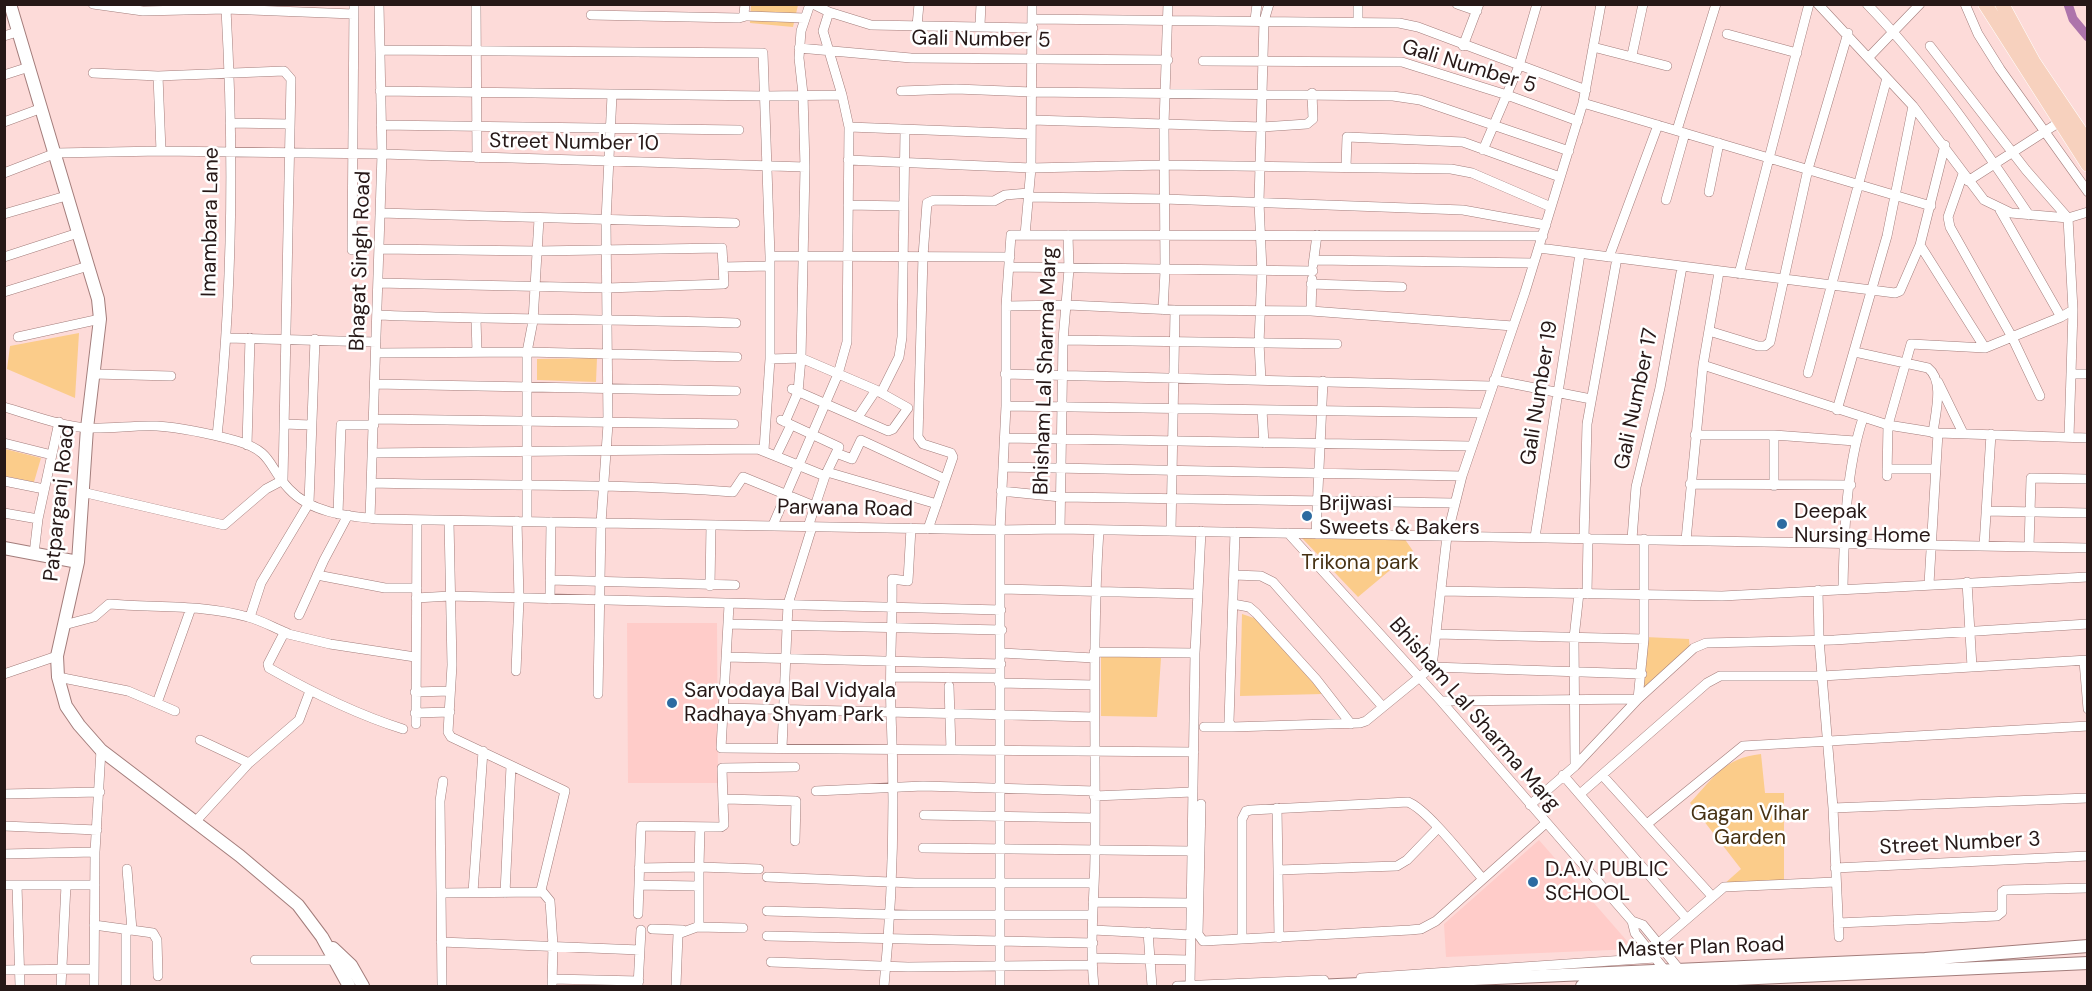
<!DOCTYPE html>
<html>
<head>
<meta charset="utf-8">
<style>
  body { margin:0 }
  #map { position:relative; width:2092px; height:991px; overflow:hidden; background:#fddbd9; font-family:"DM Sans",sans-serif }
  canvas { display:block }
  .frame { position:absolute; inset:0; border:6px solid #261817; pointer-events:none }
</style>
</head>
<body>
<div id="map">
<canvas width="2092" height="991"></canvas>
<div class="frame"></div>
</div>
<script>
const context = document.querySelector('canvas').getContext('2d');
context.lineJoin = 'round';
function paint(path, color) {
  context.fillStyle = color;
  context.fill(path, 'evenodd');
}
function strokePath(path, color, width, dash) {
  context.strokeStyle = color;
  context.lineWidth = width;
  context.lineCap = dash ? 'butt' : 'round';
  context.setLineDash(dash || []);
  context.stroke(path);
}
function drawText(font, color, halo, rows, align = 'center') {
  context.font = font + ' "DM Sans",sans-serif';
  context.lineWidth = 5;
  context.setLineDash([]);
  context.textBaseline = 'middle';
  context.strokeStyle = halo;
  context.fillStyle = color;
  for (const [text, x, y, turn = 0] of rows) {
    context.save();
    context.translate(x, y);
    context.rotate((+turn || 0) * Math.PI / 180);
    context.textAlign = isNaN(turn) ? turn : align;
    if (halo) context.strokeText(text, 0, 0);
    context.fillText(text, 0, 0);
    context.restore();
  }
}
const built = new Path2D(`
  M627,623H717L718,783H628Z
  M1539,840L1634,949L1446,957L1444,924Z`);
const green = new Path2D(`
  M751,5H798L793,27L750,23Z
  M79,333L75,398L7,369L10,346Z
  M597,358L596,382L537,380V359Z
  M5,449L41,458L34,482L5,476Z
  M1301,537L1404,538L1413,551L1358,597Z
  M1242,614L1257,619L1323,694L1240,696Z
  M1645,637L1689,639L1690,651L1643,690Z
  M1101,656L1161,658L1157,717L1101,716Z
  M1761,754L1765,793H1784V880L1723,885L1741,869L1690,803C1714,777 1724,758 1761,754Z`);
const canal = new Path2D(`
  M2068,4L2073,19L2088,37`);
const street = new Path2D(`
  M93,4L143,11L226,9L353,14
  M476,4L477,158
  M745,4L744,14L748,16L804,18
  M1358,4V22
  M1457,4L1477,11
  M1818,4L1913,106L1984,200L2011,213L2068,218L2088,212
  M1867,4C1929,68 1980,142 2029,215
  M1965,4L1978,34L2000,69L2088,192
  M829,12L871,25L1033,28
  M591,15L739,18L746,16
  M1033,19L1399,23L1418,27L1586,90
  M1255,20L1257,4
  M980,25L981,4
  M917,26L919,4
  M1727,34L1797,53
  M4,36L17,32
  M1463,46L1479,4
  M1930,46L2026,170L2068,218L2073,310L2069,437
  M1593,47L1667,66
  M799,48L911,58L1168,60
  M380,50L763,53L770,256L1010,257
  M1632,55L1643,4
  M1869,57L1920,4
  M1203,61L1402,62L1507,95L1578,121
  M4,75L29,67
  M158,76L161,151
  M380,91L765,96L842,95
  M901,91L956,89L1032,92L1393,96L1420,100L1569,151
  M1583,103L1931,206
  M1032,120L1262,127L1307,124L1313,119L1312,93
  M4,122L42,108
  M230,123L290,124
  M381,125L739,130
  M849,127L1031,134
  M1677,130L1716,4
  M1483,150L1519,66L1537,4
  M848,160L1031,168L1163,165L1451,169L1472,173L1551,207
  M1346,167L1347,137L1463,142L1560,177
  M4,173L56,153L161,151L382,154L805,167
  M1963,174L1948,217L1950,227L2012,337L2040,396
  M1968,181L2058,123
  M1709,192L1719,143
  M1028,197L1164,199L1463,210L1546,225
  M1666,200L1685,133
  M848,205L904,206
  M2000,210L2061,317
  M380,213L735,223
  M4,214L66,196
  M1025,235L1031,168L1032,4
  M1920,245L1985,348
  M1539,248L1895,293L1900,291L1920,245L1945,145
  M352,250L354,4
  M4,257L78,233
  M1609,257L1658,125
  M1314,260L1534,263
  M1313,265L1317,235
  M723,267L770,266
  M1009,267L1313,271
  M1739,274L1809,4
  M378,283L607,288L724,284L722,248L537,251L379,249
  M1311,284L1402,287
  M4,292L88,266
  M1006,306L1068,305L1175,310L1311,311L1513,326
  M1163,310L1165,271L1164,124L1168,4
  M1311,311L1312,279
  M377,315C497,320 616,319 736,323
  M476,319L477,352
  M1709,331L1758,346H1765L1770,342L1808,169L1848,33
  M18,337L100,319
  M227,338L376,342
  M1063,340L1337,344
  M1855,352L1928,368C1945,381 1935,414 1933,433
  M376,353L527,352L737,357
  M770,359L801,358L876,390L908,408L893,429L888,431L792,389
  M1703,365L1888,425L1938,433
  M1808,373L1887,78
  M94,374L171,376
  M1005,374L1491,386
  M2072,374H2088
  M1261,380L1259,343L1262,271L1259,202L1264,21L1269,4
  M1494,380L1591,399
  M1938,382L1963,433
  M375,384L736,391
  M881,393L899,357L902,337L905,130
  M1006,406L1482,413
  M4,407C32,415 60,426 89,428C111,429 134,425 157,426C185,428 211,434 237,441C274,452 267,466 289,489C311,513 347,516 377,519L1000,530L1060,529L2088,548
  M1262,410L1264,443
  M1837,410L1887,236L1913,106
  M858,417L876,390
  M374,419L734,424
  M781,420L839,447L825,476L808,527
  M785,422L798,392L801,358L805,167L803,94L799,58L801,31L810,4
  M284,424L311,425
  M1695,435H1774L1855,441
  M1774,435V486
  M217,436C233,294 234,151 226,9
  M1005,438L1470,446
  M4,443L52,455
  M247,445L250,338
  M764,450L770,359V256
  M373,453L758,449L825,476
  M836,453L852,459L861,440L945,479
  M776,456L791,425
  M1003,467L1462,476
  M1887,469H1936
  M827,472L937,504
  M1887,476L1888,425L1911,344L1985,348L2061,317L2073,310
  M4,481L44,489
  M372,483C492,486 613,483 733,492L743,477L814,506
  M1690,484L1851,485
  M1001,491L1061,497L1455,503
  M82,492L224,525L266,489L283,480L291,79L284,71L158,76L93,73
  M1986,511L2088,513
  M4,513L38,519
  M338,514L341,425H374
  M370,518L382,154L379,4
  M449,521L452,665L448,732L451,737L565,791L541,890L550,901L553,945L552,986
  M527,521V352L533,321L539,219
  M773,525L838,374L847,342L849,127L842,95L823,31L829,12L813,4
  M928,529L953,457L951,453L923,444L918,437L923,256L927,203L934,200L994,201L1005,195L1029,193
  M1060,529L1063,340L1069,269L1068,235
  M1171,531L1175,310
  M1235,532L1229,722L1232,727L1360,723L1366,721L1432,667L1447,536L1462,476L1525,292L1583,103L1601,4
  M1288,533L1441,701L1632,921L1643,925L1679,969
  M1316,534L1323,381
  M1535,537L1580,254
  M1584,538L1587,424L1617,258
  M1632,539L1636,487L1660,388L1682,267
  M1686,540L1703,365L1719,272
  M1984,546L1991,434
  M2029,547L2031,478L2088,479
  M34,554L38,519L59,422
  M317,575L385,588H417
  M1234,575L1261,576L1273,582L1383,707
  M550,580L735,585
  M1967,582L1972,667
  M1929,584L1938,433L2088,438
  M710,586L711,525
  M1843,588C1844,534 1846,469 1863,418
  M1002,589L1197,594
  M1818,590L1819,639L1833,808L1839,937
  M1441,591L1722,596L2088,577
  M1587,594L1588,538
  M416,598L450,596L1001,610
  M550,599L551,522
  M1233,604L1249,607L1256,613L1316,679L1351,724
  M729,605L721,748L1194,752
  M299,615L324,560L348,515
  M250,617L261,583L309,503L315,339
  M728,624L1002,630
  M64,625L94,617L109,604C156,608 203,604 248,617C261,620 274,628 287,633
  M1436,634L1644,639
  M1094,652L1195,653
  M1002,653L1094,658
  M726,657L1001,664
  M2084,661L2088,709
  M1432,667L1642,674
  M516,671L519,599L517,521
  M4,674L57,656
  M58,677L128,691L175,711
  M891,677L999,678
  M999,683L1094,685
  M949,686L951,750
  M415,692L450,691
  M598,694L601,523L608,424L606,221L612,95
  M1441,701L1638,699L1694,648L1706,643L1834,640L2088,624
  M157,703L191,608
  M723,708L1094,717
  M415,713L450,712
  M416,724L417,520
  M1204,727H1232
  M403,729C355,714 313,693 269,668L268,664L284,633L330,644L415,657
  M200,740L249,763
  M782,748L788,604L812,527
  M1575,766L1574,638L1579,593
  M1563,775L1687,919
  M1602,775L1711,895
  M816,791L923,786L1095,791
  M4,794L100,792
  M1580,794L1707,683L1720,676H1822L2088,660
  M1094,796L1193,792
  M723,803L722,768L795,767
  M1201,804L1198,934L1203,941L1242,939
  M1530,805L1575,766L1638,699L1644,639V539
  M1277,808L1278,870
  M1833,808L2088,798
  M924,815L1094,818
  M196,821L249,763L299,720L310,691
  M1647,824L1743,746L2088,726
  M4,826L97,830
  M700,827L699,867L759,869
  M923,848L1192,851
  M4,854L95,852
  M639,868L699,867V924L697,927L678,934L676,986
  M1835,868L2088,856
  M127,869L132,930
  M767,877L915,883H1093
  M1483,879C1467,861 1428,810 1408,802L1251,810L1246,811L1242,819V939L1410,930L1421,929L1436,921L1546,823
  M4,885H95
  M17,885L20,986
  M639,885L699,886
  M473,892L483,751
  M441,893L541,892
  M505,893L511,766
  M1093,902L1191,903
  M767,911L909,915H1092
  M638,914L641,826L721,827L724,825L723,803L726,799L796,801L795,841
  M1632,921L1635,933L1664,969
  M1838,923L1997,916L2002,912V892L2005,890L2088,888
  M94,925L153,933L157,940L158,976
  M697,927L743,928
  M652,929L683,930
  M1093,930L1191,935
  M1148,932L1152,986
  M767,936L1093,943
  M1279,938L1278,870L1397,866L1407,860L1438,828
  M441,942L640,950
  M1659,943L1724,887L1835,882
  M1092,958L1190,960
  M255,960H336
  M771,962L908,967L1092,965
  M4,970L94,969
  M1361,978L1655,958
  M552,979L639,981
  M61,986L66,885
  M94,986L95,852L101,750
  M126,986V929
  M442,986L440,801L443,781
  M638,986L641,930
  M884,986C893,895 895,804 891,712C889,668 893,623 892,579L908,581L911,528
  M1000,986V530L1006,406V306L1011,235L1543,236
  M1094,986C1089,941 1095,895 1095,850C1096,743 1092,637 1099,530
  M1177,986L1324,980
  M1190,986L1195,653L1201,531`);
const secondary = new Path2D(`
  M10,4L88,266L98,299L100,319L87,428L78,562L57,656L58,677L66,706L79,725L101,750L240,856L298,905L322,937L349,986
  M4,548L78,562
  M333,948L351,965L363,986
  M1315,986L1925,959L2088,946
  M1582,986L2088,963`);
const primary = new Path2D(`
  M1985,4L2088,165
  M2002,4L2034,63L2088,143`);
const markers = [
  [1307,516,6,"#2c6ba1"],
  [1782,524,6,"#2c6ba1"],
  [672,703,6,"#2c6ba1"],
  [1533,882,6,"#2c6ba1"]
];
const streetNames = [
  ["Gali Number 5",981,40,1],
  ["Gali Number 5",1469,67,17],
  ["Street Number 10",574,143,1],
  ["Imambara Lane",211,222,-89],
  ["Bhagat Singh Road",361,261,-88],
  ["Bhisham Lal Sharma Marg",1046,371,-88],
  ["Gali Number 19",1540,393,-81],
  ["Gali Number 17",1637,399,-78],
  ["Patparganj Road",60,503,-84],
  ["Parwana Road",845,509,1],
  ["Bhisham Lal Sharma Marg",1474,715,49],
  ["Street Number 3",1960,844,-3],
  ["Master Plan Road",1701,948,-2]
];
const poiNames = [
  ["Brijwasi",1319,504],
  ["Sweets & Bakers",1319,528],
  ["Deepak",1794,512],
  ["Nursing Home",1794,536],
  ["Sarvodaya Bal Vidyala",684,691],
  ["Radhaya Shyam Park",684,715],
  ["D.A.V PUBLIC",1545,870],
  ["SCHOOL",1545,894]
];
const parkNames = [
  ["Trikona park",1360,563],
  ["Gagan Vihar",1750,814],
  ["Garden",1750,838]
];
paint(built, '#ffccc9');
paint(green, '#fbcc8a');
strokePath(canal, '#ad74ab', 9);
strokePath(street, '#a37d7b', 10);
strokePath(secondary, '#a37d7b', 14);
strokePath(primary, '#fff', 15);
strokePath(street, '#fff', 9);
strokePath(secondary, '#fff', 12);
strokePath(primary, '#f7d1be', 14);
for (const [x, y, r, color] of markers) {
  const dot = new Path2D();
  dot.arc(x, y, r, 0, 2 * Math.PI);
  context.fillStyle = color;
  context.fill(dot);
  strokePath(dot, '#fff', 2);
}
drawText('21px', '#261817', '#fff', streetNames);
drawText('21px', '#261817', '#fff', poiNames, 'left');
drawText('21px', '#473214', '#fff', parkNames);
</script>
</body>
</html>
